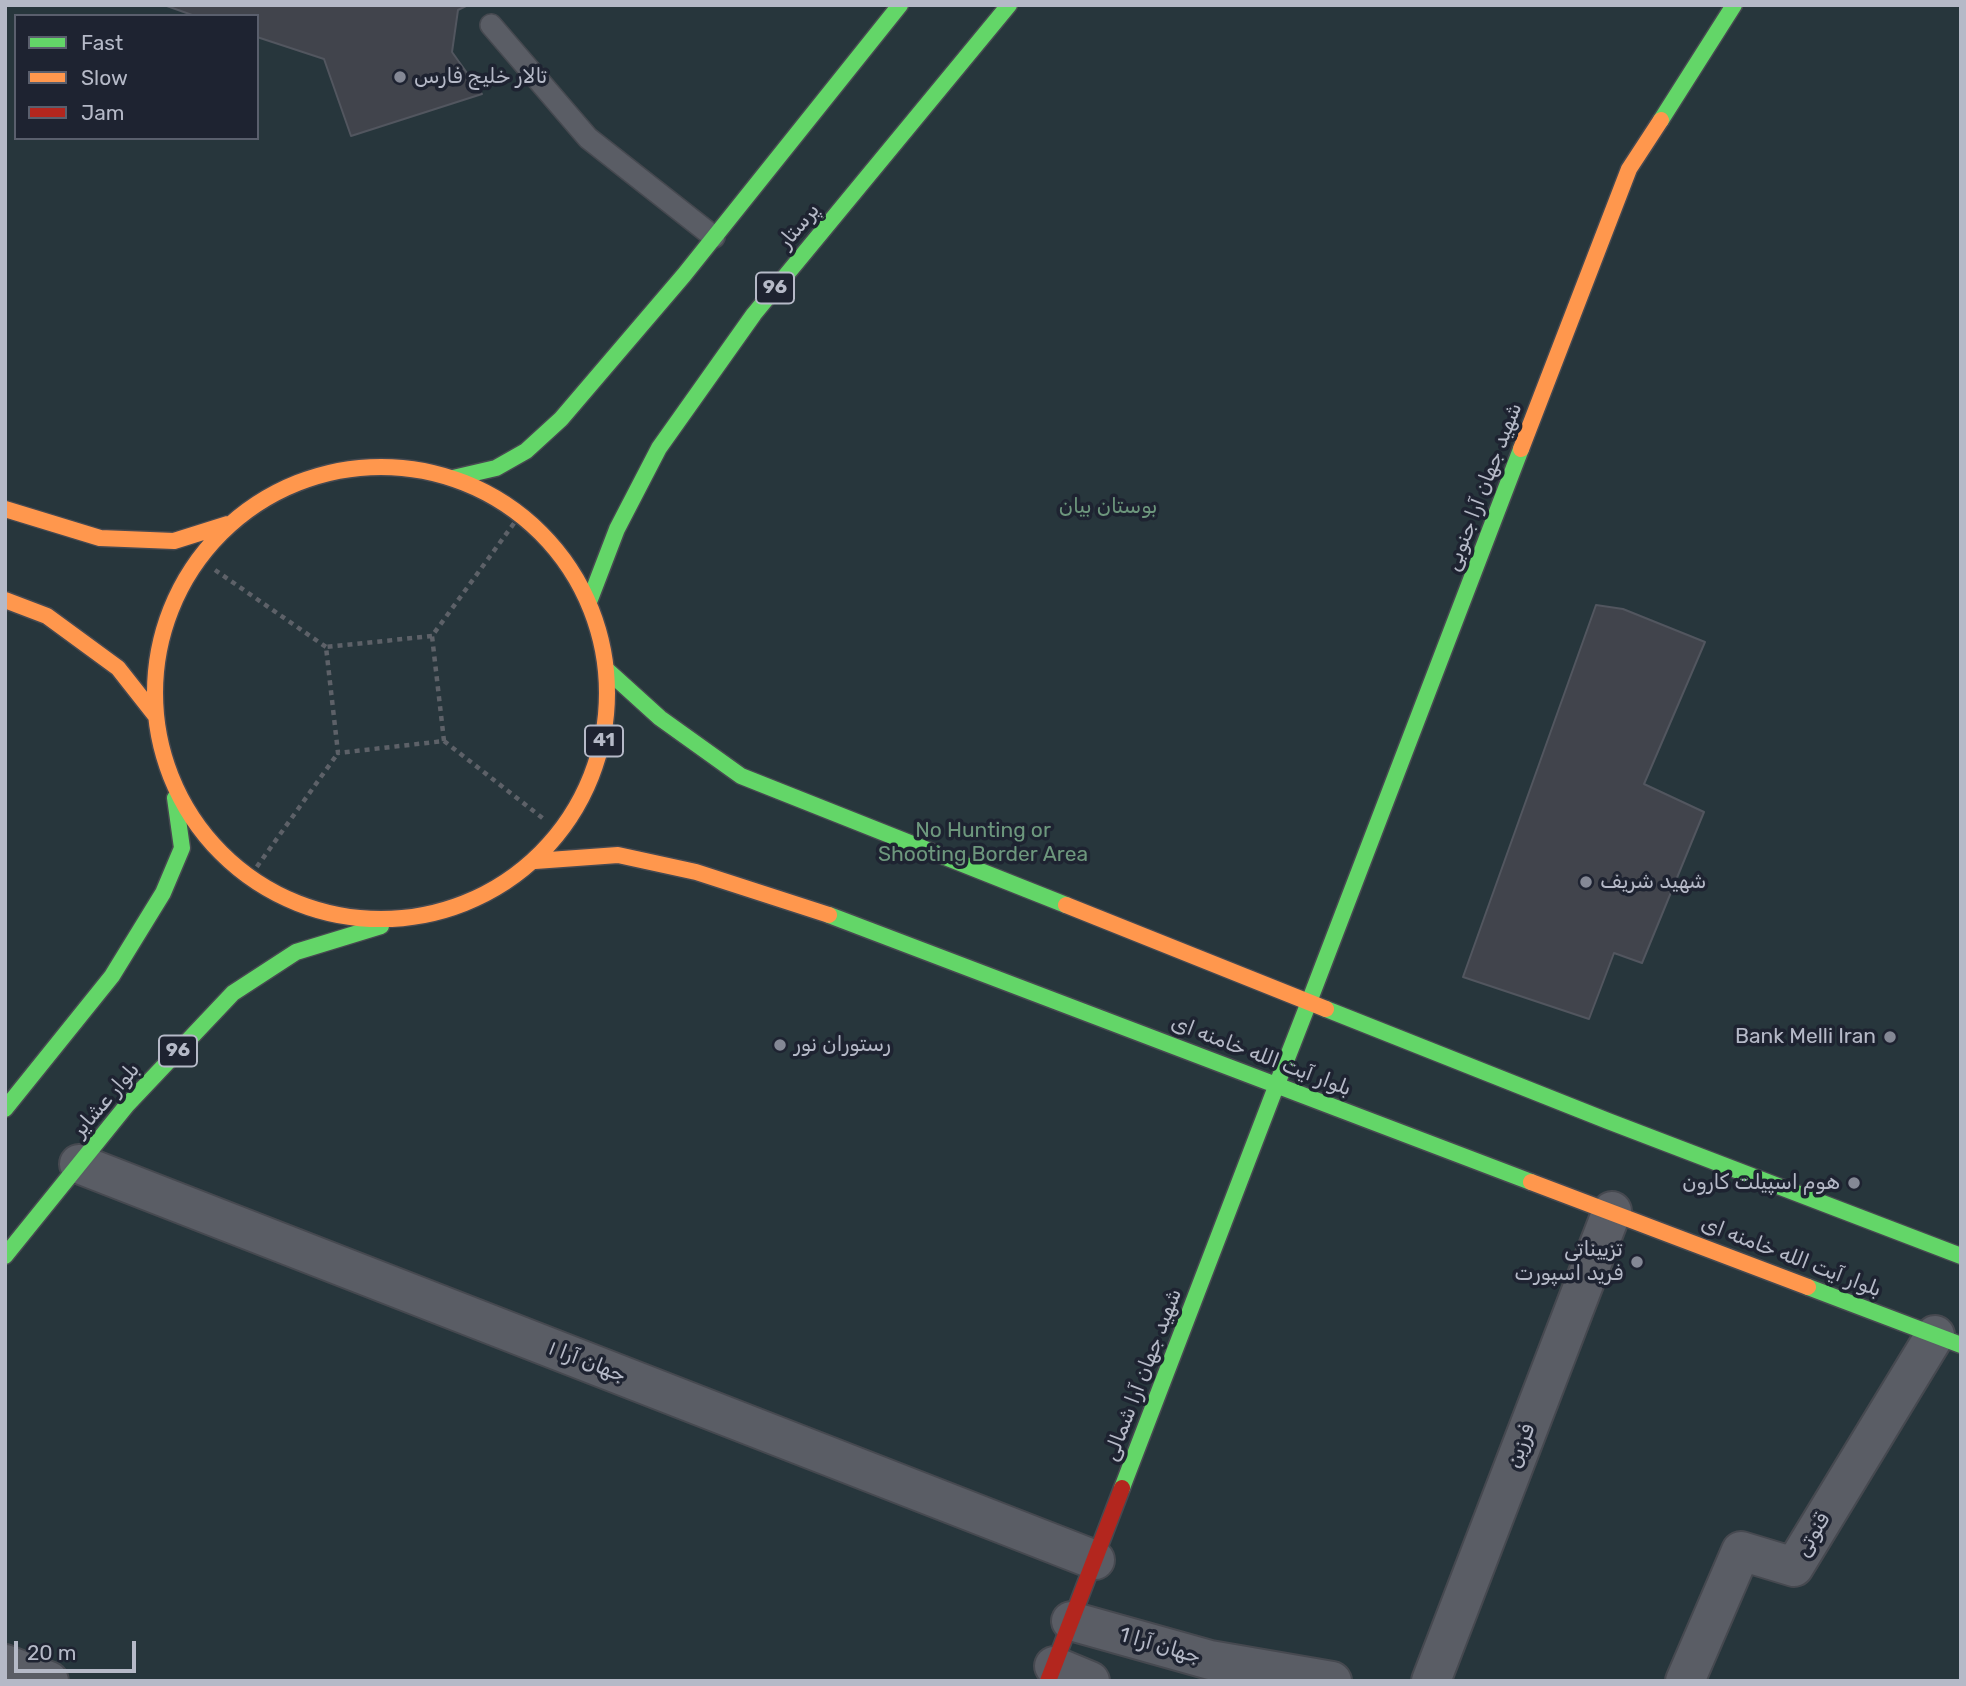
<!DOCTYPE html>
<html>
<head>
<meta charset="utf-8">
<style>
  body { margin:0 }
  #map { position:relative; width:1966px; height:1686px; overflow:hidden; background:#2a2e37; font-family:Rubik,sans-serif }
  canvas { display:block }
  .frame { position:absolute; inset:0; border:7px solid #b5b9c7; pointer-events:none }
  .legend { position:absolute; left:14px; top:14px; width:245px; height:126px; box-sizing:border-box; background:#1e2331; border:2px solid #5a5f6d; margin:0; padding:9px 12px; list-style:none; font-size:21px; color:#b5b9c7 }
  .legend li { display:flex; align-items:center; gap:14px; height:35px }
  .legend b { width:35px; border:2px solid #5a5f6d }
  .scale { position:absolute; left:14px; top:1641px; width:122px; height:32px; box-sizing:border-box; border:4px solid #b5b9c7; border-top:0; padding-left:9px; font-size:21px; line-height:24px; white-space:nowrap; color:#b5b9c7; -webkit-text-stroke:5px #1e2331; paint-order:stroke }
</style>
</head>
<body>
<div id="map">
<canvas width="1966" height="1686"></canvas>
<div class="frame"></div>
<ul class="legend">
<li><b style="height:9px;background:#63d668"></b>Fast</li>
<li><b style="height:9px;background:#ff974d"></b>Slow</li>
<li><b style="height:9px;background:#b3261e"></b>Jam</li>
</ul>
<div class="scale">20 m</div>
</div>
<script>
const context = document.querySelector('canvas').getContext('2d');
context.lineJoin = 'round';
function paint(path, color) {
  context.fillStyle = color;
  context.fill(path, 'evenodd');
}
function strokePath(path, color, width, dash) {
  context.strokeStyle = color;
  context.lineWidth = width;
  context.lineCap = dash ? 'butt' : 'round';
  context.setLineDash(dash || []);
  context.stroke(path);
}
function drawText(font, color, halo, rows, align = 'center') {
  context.font = font + ' Rubik,"Noto Naskh Arabic",sans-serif';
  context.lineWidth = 7;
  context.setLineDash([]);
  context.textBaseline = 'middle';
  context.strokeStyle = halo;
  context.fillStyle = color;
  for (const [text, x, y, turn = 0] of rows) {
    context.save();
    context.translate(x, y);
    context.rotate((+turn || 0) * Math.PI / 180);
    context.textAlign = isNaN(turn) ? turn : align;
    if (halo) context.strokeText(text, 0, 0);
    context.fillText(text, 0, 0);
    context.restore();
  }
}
const green = new Path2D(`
  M5,5H1961V1681H5ZM16,16H257V138H16Z`);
const building = new Path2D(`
  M164,5H468L458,10L452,52L482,94L351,136L324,59L257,37V16H195Z
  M1596,605L1623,609L1705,642L1644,784L1704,812L1642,963L1614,953L1589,1019L1463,977Z`);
const path = new Path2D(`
  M215,570L326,647
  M432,636L326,647L338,753L444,741L432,636L520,515
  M444,741L545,820
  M251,875L338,753`);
const lane = new Path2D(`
  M491,25L588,138L714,237`);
const street = new Path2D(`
  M79,1164L1095,1560
  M1071,1621L1210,1660L1332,1681
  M5,1664L49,1681
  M1054,1666L1090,1681
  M1431,1681L1612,1211
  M1685,1681L1741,1551L1794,1567L1935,1335`);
const fast = new Path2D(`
  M1661,120L1734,5
  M453,478L496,468L526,451L561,419L684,275L900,5
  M589,602L617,529L659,448L754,314L1009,5
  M607,670L660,718L741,776L1066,905
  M829,915L1531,1182
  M1309,1002L1521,449
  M1326,1009L1608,1121L1961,1256
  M1277,1084L1309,1002
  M5,1109L112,976L163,893L182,848L175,798
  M5,1256L127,1105L233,993L296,952L381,926
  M1808,1287L1961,1345
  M1122,1488L1277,1084`);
const slow = new Path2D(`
  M1521,449L1629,169L1661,120
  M155 693a226 226 0 1 1 452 0a226 226 0 1 1-452 0Z
  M5,509L100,538L174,541L228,524
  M5,600L47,616L118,668L155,715
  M535,861L618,855L696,872L829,915
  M1066,905L1326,1009
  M1531,1182L1808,1287`);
const jam = new Path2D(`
  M1048,1681L1122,1488`);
const markers = [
  [400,77,7,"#848895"],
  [1586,882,7,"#848895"],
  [1890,1037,7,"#848895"],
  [780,1045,7,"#848895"],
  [1854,1183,7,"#848895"],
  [1637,1262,7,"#848895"]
];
const shields = [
  [775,288,38],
  [604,741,38],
  [178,1051,38]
];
const shieldNames = [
  ["96",775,288],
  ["41",604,741],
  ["96",178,1051]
];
const poiNames = [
  ["تالار خلیج فارس",414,77],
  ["شهید شریف",1600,882],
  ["Bank Melli Iran",1876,1037,"right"],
  ["رستوران نور",794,1045],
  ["هوم اسپیلت کارون",1840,1183,"right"],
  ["تزییناتی",1623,1250,"right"],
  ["فرید اسپورت",1623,1274,"right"]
];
const streetNames = [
  ["پرستار",799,226,-50],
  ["شهید جهان آرا جنوبی",1484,487,-69],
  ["بلوار آیت الله خامنه ای",1261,1056,21],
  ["بلوار عشایر",106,1100,-49],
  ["بلوار آیت الله خامنه ای",1791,1257,21],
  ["جهان آرا ۱",587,1362,21],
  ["شهید جهان آرا شمالی",1143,1375,-69],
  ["فرزین",1521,1446,-69],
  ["قنوتی",1813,1535,-59],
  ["جهان آرا 1",1160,1646,16]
];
const parkNames = [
  ["بوستان بیان",1108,507],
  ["No Hunting or",983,831],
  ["Shooting Border Area",983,855]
];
paint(green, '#27363c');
paint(building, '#41444c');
strokePath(building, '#52565f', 2);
strokePath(lane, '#464950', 24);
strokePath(street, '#464950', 42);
strokePath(fast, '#464950', 19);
strokePath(slow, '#464950', 19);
strokePath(jam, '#464950', 19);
strokePath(path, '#5d6168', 4.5, [5, 5]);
strokePath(lane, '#5a5d65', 21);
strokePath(street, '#5a5d65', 38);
strokePath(fast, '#63d668', 16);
strokePath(slow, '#ff974d', 16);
strokePath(jam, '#b3261e', 16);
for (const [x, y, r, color] of markers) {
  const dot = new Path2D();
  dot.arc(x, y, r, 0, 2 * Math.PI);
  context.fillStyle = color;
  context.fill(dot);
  strokePath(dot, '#1e2331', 2.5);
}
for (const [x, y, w] of shields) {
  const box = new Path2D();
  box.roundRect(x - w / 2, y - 15.5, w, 31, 5);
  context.fillStyle = '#1e2331';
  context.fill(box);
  strokePath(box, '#b5b9c7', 2);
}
drawText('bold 19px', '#b5b9c7', null, shieldNames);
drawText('21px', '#b5b9c7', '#1e2331', poiNames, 'left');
drawText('21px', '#b5b9c7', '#1e2331', streetNames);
drawText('21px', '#6d977d', '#1e2331', parkNames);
</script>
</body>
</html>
